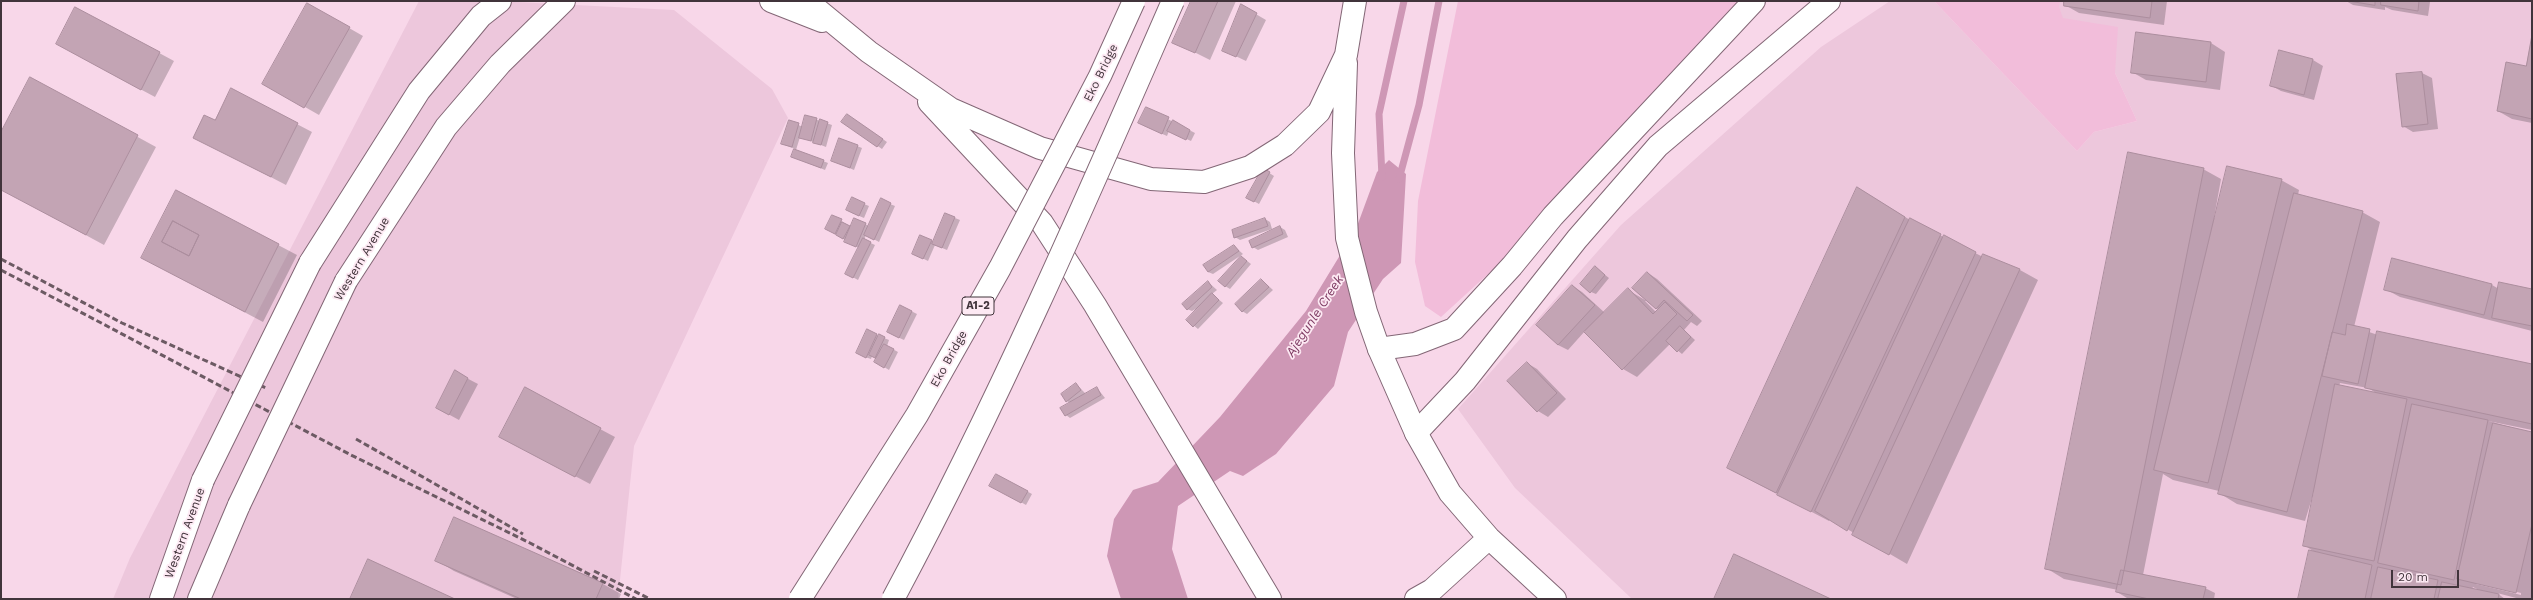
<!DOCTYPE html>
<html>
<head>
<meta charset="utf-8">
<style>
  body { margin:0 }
  #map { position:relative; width:2533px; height:600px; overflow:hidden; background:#f8d7e9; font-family:"Work Sans",sans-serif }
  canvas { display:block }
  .frame { position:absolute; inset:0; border:2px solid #41343b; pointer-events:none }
  .scale { position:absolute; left:2391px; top:570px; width:68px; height:18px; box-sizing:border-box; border:2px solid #41343b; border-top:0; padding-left:5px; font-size:12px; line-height:14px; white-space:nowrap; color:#41343b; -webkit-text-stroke:3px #fde9f3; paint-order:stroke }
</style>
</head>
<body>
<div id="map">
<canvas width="2533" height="600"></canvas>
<div class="frame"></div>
<div class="scale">20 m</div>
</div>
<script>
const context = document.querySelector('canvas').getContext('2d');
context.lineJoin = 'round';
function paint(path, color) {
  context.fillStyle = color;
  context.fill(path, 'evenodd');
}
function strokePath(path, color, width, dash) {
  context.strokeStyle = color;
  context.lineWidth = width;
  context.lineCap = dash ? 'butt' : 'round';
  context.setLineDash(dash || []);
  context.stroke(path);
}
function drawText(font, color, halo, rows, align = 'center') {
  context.font = font + ' "Work Sans",sans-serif';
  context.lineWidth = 3.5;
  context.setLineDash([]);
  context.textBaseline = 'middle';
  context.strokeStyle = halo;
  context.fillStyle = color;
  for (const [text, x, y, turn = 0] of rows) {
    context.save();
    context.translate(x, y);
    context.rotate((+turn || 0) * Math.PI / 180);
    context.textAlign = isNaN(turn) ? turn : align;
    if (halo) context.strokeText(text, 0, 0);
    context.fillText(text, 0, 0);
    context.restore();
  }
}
const built = new Path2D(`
  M419,1H496L674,10L772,89L788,118L634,446L618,599H113L130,558Z
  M1890,1H1934L2077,151L2094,132L2137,121L2115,73L2049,18L2052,1H2532V599H1632L1515,488L1458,409L1621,225L1821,47Z`);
const green = new Path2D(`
  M1458,1H1747L1522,243L1441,317L1425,306L1415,262L1418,201Z
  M1934,1H2060L2059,7L2063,18L2118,27L2115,73L2137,121L2094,132L2077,151Z`);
const water = new Path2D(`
  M1389,160L1406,174L1401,263L1383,279L1348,332L1334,386L1276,454L1243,476L1230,471L1178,506L1172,549L1188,599H1121L1107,556L1114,519L1133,490L1158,482L1220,417L1306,311L1356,229L1377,172Z`);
const shadow = new Path2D(`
  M1192,1H1236L1210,60L1174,42Z
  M2066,1H2167L2164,25L2079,13L2065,5Z
  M2346,1H2429L2430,2L2428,16L2392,10L2385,7V10L2353,5Z
  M307,4L363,36L319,115L263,83Z
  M1242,6L1266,20L1246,61L1223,50Z
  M76,8L174,61L155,97L71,52Z
  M2137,33L2211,43L2225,52L2220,90L2146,80L2132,72Z
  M2532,40V123L2512,119L2498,111L2526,67Z
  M2313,60L2323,66L2314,100L2281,91L2272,86Z
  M2422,73L2432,78L2438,129L2413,132L2403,126Z
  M30,78L156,147L104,245L1,189V134Z
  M232,90L312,132L286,185L209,145L216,122Z
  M1146,108L1195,133L1191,141L1169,131L1167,136L1144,126Z
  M806,116L832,125L826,147L800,137L796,150L828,163L825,170L793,157L795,149L782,144L789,121L803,127Z
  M852,118L887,142L882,149L842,122Z
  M857,146L862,148L854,170L833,161Z
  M1263,169L1274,176L1259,204L1248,198Z
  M2203,169L2221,179L2214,218L2281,180L2299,190L2298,195L2362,212L2380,222L2354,327L2378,335L2532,365V430L2488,421L2532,433V599H2520L2497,593L2505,599H2299L2316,553L2304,545L2315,488L2305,521L2237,504L2219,493V491L2173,480L2163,474L2143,575L2205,588L2215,593L2214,599H2134L2127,598L2117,592L2118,590L2064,579L2046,568ZM2340,383L2368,388L2376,393L2339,386ZM2476,582L2521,593V595L2476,584ZM2473,587L2479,590L2472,589Z
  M1858,188L1910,220L1983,257L2020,270L2038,280L1907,564L1830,519L1829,521L1728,468Z
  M176,191L297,255L263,322L142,258Z
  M864,204L869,206L864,218L852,213Z
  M890,204L895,206L879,242L866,235L864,240L875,245L858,280L847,274L859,248L831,232L833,216L851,227L865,224L869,226Z
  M945,214L960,220L947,250L935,245L928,261L918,256L931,241L934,242Z
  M1265,219L1270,222L1272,229L1240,240L1235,237Z
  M1280,227L1285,230L1288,237L1258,250L1253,247Z
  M1234,246L1243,254L1213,274L1208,272Z
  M1242,257L1251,264L1230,289L1225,286Z
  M2393,259L2492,285L2499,289L2532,290V331L2400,297L2385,289Z
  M1596,268L1609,278L1596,294L1591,292Z
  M1648,273L1657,279L1702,321L1697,326L1691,322L1684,330L1695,340L1682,354L1670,344L1637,377L1623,369L1585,331L1568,350L1558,345L1573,286L1582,292L1605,313L1628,290L1645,300ZM1647,300L1659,310L1656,312L1645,301Z
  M1262,280L1273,290L1247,314L1242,311Z
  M1208,282L1217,290L1212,294L1223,303L1198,329L1187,320L1201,306L1192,311L1187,309Z
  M901,306L917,314L904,340L893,335Z
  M867,331L889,340L887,346L898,352L889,370L876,362L877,359L872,356L871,359L862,356Z
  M1527,363L1537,369L1566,399L1548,417L1538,411L1509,381Z
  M455,372L478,384L459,420L437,408Z
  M1076,384L1086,394L1097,388L1105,398L1070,418L1066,415L1070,403L1067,401Z
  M525,389L615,437L590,484L515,444Z
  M996,475L1032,494L1026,505L991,485Z
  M455,518L603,584L621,594L619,599H517L454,571L436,560Z`);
const stream = new Path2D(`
  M1382,177L1379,114L1404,1
  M1399,179L1419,105L1439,1`);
const building = new Path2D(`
  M1191,1H1218L1195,53L1172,43Z
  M2064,1H2152L2150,18L2064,6Z
  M2349,1H2375V5Z
  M2381,1H2419L2418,11L2381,5Z
  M307,3L350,27L304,108L262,84Z
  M1241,4L1257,13L1236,57L1222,51Z
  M75,7L160,52L141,90L56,44Z
  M2136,32L2211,42L2206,82L2131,73Z
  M2532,35V119L2497,111L2506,62L2526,66Z
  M2279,50L2313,59L2304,95L2270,86Z
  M2422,72L2428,124L2402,127L2396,74Z
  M30,77L138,135L86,235L1,190V132Z
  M231,88L298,123L271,177L193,138L204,115L215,120Z
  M1146,107L1169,117L1162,134L1138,123Z
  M847,114L883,139L877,147L841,122Z
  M805,115L817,118L811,141L799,138Z
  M820,119L828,122L821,145L813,143Z
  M789,120L799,123L792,147L781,144Z
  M1173,120L1190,130L1186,140L1167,131Z
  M839,138L858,145L850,168L831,161Z
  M794,149L824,160L821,168L791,157Z
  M2128,152L2204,168L2121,585L2045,569Z
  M2227,166L2282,179L2208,483L2154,470Z
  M1263,168L1270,172L1254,202L1246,198Z
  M1857,187L1905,217L1776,493L1727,468Z
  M176,190L279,244L245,312L141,258ZM173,221L199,235L189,256L162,242Z
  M2294,193L2363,211L2287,512L2218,494Z
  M852,197L865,203L859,216L846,210Z
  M881,198L891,203L874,240L864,235Z
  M945,213L955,217L942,248L932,244Z
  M832,215L842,219L835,234L825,229Z
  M854,218L866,223L856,247L844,242Z
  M1265,218L1268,226L1234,238L1232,230Z
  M1910,218L1941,234L1811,512L1777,495Z
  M173,221L199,235L189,256L162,242Z
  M842,222L850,226L843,239L836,235Z
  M1280,226L1283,234L1252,248L1249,241Z
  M920,235L932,240L923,259L912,254Z
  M1944,235L1976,252L1847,531L1815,511Z
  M863,238L871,242L853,278L845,274Z
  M1234,245L1239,251L1208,272L1203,265Z
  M1983,254L2020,269L1889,555L1852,535Z
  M1241,256L1247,261L1225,287L1218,281Z
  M2392,258L2492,284L2484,315L2384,290Z
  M1595,266L1605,275L1590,293L1580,284Z
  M1647,272L1693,315L1687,321L1664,300L1656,309L1632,288Z
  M1261,279L1269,287L1242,312L1235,304Z
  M1208,281L1212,287L1187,310L1182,304Z
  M2499,282L2532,289V326L2492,318Z
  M1572,285L1595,305L1558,345L1536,325Z
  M1628,288L1653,314L1665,302L1677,314L1622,370L1584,332Z
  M1212,293L1219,300L1193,327L1186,320Z
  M900,305L912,311L899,338L887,332Z
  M2347,324L2370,329L2358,384L2322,376L2332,332L2345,335Z
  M1680,326L1691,337L1677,352L1666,341Z
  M867,329L877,334L866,358L856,353Z
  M2377,331L2532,364V424L2365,388Z
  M879,334L885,337L875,358L869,355Z
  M884,344L894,349L884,368L874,362Z
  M1527,362L1557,393L1537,412L1507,381Z
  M455,370L468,378L449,415L436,408Z
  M1076,383L1081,390L1066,402L1061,394Z
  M2335,384L2407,399L2374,561L2303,546Z
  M525,387L601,428L575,477L499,437Z
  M1097,387L1101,395L1065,416L1060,408Z
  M2412,404L2488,420L2454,580L2378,563Z
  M2493,423L2532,432V524L2516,593L2457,579Z
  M996,474L1028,491L1021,503L989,486Z
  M454,517L603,583L596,599H521L435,561Z
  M2309,550L2372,565L2365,599H2298Z
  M1734,554L1831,599H1714Z
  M368,559L455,599H350Z
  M2378,567L2438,580L2434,599H2371Z
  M2121,570L2206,587L2203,599H2149L2116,592Z
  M2442,582L2499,594L2498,599H2438Z`);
const street = new Path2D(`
  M1379,349L1415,344L1454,329L1512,266L1553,216L1754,1
  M1416,433L1465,381L1577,239L1658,146L1829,1`);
const primary = new Path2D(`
  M771,1L822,21
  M807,1L869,52L951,109L1040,148L1151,179L1204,182L1250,167L1285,145L1319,112L1346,55L1355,1
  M1346,63L1343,153L1347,238L1366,312L1379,349L1416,433L1450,493L1489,538L1555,599
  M929,102L1042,223L1095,305L1270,599
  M310,263L419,91L481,16L500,1
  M346,281L446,127L500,64L564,1
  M161,599L203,480
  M199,599L239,505
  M1416,599L1432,590L1489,538`);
const rail = new Path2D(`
  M1,259L122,323L266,388
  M1,270L351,455L530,543L636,599
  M356,439L523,534
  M594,571L650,599`);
const primaryBridge = new Path2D(`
  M203,480L310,263
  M239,505L346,281`);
const highwayBridge = new Path2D(`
  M800,599L917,415L1000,268L1100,76L1134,1
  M893,599C997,405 1085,203 1173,1`);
const shields = [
  [978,306,32]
];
const shieldNames = [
  ["A1-2",978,306]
];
const streetNames = [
  ["Eko Bridge",1101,73,-64],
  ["Western Avenue",362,259,-59],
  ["Eko Bridge",949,359,-61],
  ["Western Avenue",185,533,-70]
];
const waterNames = [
  ["Ajegunle Creek",1315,316,-57]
];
paint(built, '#edc7dc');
paint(green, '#f2bdda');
paint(water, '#ce97b5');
paint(shadow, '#0003');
strokePath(stream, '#ce97b5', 7);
paint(building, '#c3a4b4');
strokePath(building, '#ac8e9e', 1);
strokePath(street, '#836776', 24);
strokePath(primary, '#836776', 24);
strokePath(street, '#fff', 22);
strokePath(primary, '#fff', 22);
strokePath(rail, '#6c5a63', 3, [6, 3]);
strokePath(primaryBridge, '#836776', 24, []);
strokePath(highwayBridge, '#836776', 24, []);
strokePath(primaryBridge, '#fff', 22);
strokePath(highwayBridge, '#fff', 22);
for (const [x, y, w] of shields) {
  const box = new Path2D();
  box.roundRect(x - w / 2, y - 9, w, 18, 3);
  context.fillStyle = '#fde9f3';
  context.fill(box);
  strokePath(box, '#41343b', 1);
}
drawText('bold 11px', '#41343b', null, shieldNames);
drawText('12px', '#41343b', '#fde9f3', streetNames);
drawText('italic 13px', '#7f3c64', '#fde9f3', waterNames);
</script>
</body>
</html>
